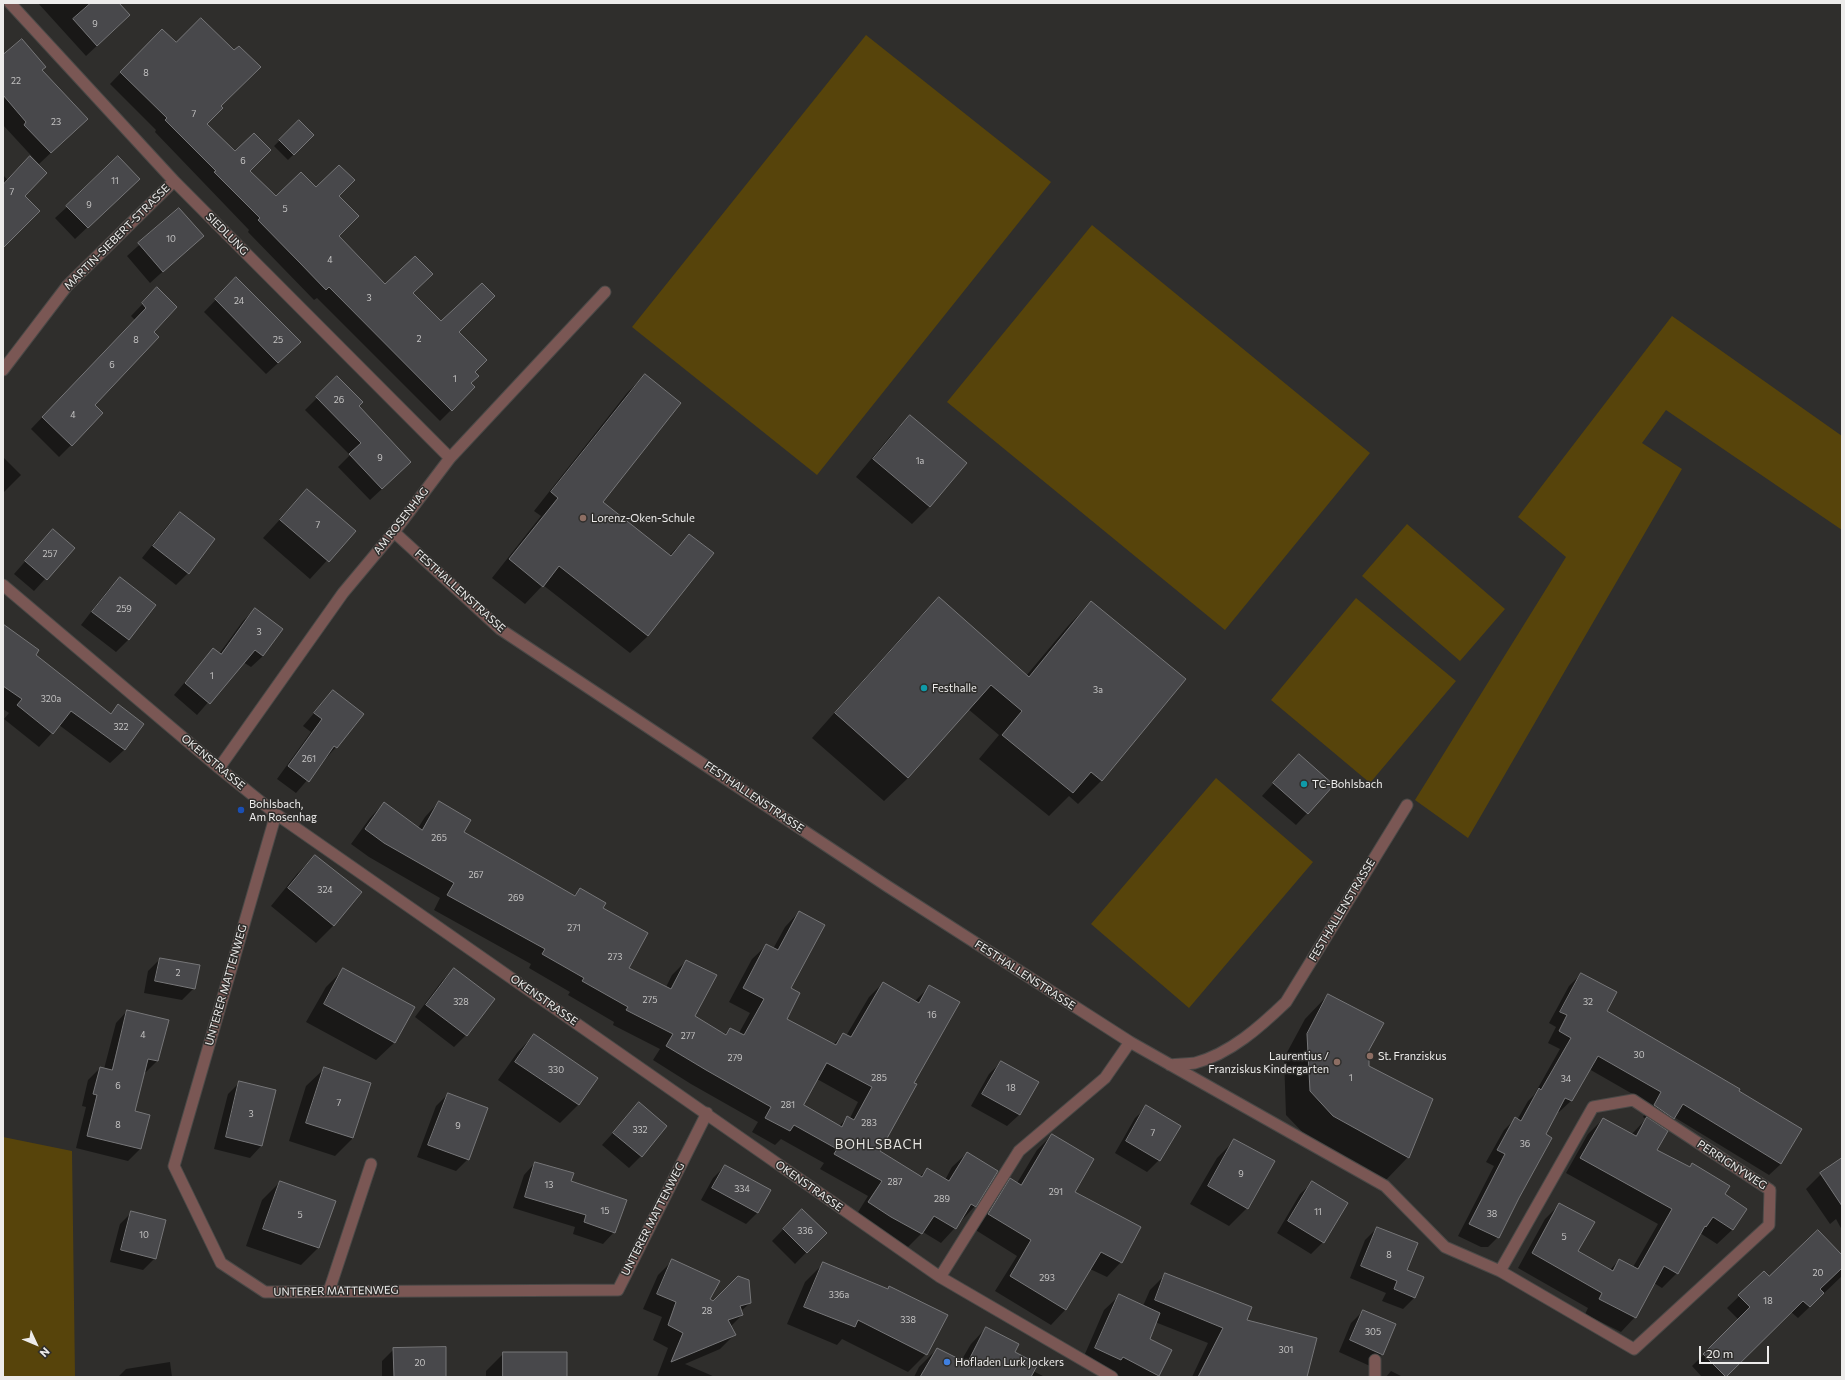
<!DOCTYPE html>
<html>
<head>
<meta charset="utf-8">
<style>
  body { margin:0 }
  #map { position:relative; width:1845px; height:1380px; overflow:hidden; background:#2f2e2c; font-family:Commissioner,sans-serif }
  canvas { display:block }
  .frame { position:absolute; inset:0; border:4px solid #edeceb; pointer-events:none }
  .north { position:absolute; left:16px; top:1324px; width:40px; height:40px; -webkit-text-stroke:3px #2f2e2c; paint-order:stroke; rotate:134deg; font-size:11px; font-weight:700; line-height:16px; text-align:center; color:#edeceb }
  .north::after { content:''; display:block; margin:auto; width:14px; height:18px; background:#edeceb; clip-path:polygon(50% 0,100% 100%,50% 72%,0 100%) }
  .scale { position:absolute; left:1699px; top:1346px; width:70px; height:18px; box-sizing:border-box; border:2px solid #edeceb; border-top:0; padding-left:5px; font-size:12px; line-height:14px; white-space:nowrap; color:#edeceb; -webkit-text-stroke:3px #2f2e2c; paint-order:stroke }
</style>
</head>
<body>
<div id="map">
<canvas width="1845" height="1380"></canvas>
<div class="frame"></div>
<div class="north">N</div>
<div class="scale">20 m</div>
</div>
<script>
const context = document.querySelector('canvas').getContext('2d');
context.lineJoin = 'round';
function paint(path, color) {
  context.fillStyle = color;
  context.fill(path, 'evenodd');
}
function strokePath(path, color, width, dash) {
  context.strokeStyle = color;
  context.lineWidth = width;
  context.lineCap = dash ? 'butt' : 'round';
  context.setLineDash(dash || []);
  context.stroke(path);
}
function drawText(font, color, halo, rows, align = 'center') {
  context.font = font + ' Commissioner,sans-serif';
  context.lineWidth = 3;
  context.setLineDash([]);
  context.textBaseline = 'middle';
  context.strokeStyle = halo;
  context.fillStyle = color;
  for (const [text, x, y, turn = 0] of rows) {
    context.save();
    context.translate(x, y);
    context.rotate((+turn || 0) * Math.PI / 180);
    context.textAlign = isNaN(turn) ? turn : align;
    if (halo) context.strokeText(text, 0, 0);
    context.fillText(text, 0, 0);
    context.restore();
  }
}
const green = new Path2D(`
  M866,35L1051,182L817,475L632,327Z
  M1092,225L1370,453L1225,630L947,402Z
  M1672,316L1842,436V530L1666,410L1642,443L1682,469L1468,838L1415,800L1566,557L1518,517Z
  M1407,524L1505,609L1460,661L1362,576Z
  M1356,598L1456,681L1370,783L1271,700Z
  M1216,778L1313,862L1189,1008L1091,924Z
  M3,1137L72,1151L75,1377H3Z`);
const shadow = new Path2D(`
  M38,3H117L118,26L86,56Z
  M162,30L219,106L205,124L249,171L276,197L316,189L338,196L337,236L385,286L412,293L441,323L458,332L473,372L470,383L474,387L440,421L317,298L314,300L248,232L249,230L155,132L156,130L110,84Z
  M3,56L41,71L75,130L39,164L3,125Z
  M299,122L313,135L288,160L274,146Z
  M3,175L23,196L3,246Z
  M126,191L75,239L55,218L67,207Z
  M179,209L190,247L150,283L127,256Z
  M236,279L288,354L266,374L204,312Z
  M157,289L152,332L94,405L71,445L59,457L31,429L135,320L131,316Z
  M645,375L601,502L669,556L689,535L648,636L630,653L543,585L525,604L492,578L541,516L534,511L627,393Z
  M337,378L398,474L370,500L338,467L350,455L305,410Z
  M910,416L966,463L929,507L912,524L856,477L892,434Z
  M3,457L21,475L3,493Z
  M307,490L354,531L310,579L263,538Z
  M180,513L188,573L176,585L142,558L168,525Z
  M53,530L73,548L34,591L14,574Z
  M120,579L154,605L128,640L116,652L81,625L108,590Z
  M939,598L1026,676L1068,626L1091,602L1102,780L1078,804L1069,796L1049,816L979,759L999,735L968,709L908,778L884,801L812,738L915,622Z
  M255,609L263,656L251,667L243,662L197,715L174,695L213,649L219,654L243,621Z
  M3,625L35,655L110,714L118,706L143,724L124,750L110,763L59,725L39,747L4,719L9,713L3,709Z
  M333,691L336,747L296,793L277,779L311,732L303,726Z
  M1288,767L1333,785L1296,825L1262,796Z
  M439,802L462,832L573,896L580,890L602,908L628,968L666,987L672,975L686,961L694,1017L724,1035L730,1029L739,1033L750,1013L729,1002L752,959L767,945L773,949L785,927L799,912L785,1020L833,1045L843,1034L846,1036L869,997L883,983L915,1001L930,986L913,1083L879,1152L919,1177L927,1170L945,1180L952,1167L967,1153L975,1206L941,1243L923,1232L907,1248L855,1217L868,1196L820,1169L824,1163L781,1139L775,1145L752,1132L758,1122L691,1084L653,1060L660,1049L613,1025L614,1022L568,995L570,992L529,968L531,964L434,910L440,898L369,857L351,844L370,818L384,803L418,828L425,817ZM817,1079L858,1102L850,1118L848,1117L839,1126L803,1106Z
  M315,856L334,925L316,943L271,906L297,874Z
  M160,959L194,988L182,1000L144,993L148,971Z
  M344,969L413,1007L394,1043L376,1060L306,1022L326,987Z
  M454,969L494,999L466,1035L454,1047L415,1017L442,981Z
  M1581,974L1605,1012L1737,1092L1781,1164L1769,1175L1674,1117L1663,1129L1656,1150L1689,1168L1693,1164L1724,1194L1746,1209L1732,1230L1717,1244L1700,1233L1677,1273L1662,1288L1654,1283L1635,1317L1621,1332L1585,1314L1588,1308L1518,1268L1545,1219L1560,1204L1577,1252L1610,1270L1619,1260L1633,1267L1658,1224L1566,1173L1588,1134L1603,1119L1631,1135L1646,1119L1643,1117L1650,1104L1589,1069L1571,1101L1559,1112L1557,1111L1544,1135L1500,1235L1488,1247H1481L1458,1236L1494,1166L1486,1162L1504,1130L1515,1119L1517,1120L1528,1101L1534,1095L1560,1049L1548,1043L1556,1027L1549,1023L1569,986Z
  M1328,995L1367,1050L1368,1067L1408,1157L1385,1181L1309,1139L1286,1115L1284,1058L1305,1019Z
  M127,1011L158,1060L146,1072H144L134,1112L149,1115L140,1149L128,1161L76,1148L86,1107L82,1106L88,1080L100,1068L104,1069L116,1023Z
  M534,1035L596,1078L578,1105L560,1123L498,1080L517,1053Z
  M1001,1062L1037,1083L1019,1115L1007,1126L971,1106L989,1074Z
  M324,1069L370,1083L353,1138L335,1156L289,1141L306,1086Z
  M240,1082L261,1146L250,1158L214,1149L228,1094Z
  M448,1094L468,1159L456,1171L417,1157L436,1106Z
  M639,1104L641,1156L629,1168L602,1145Z
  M1147,1107L1179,1126L1159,1160L1147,1172L1115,1153L1135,1118Z
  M1052,1135L1073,1192L1121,1262L1107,1277L1090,1269L1065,1310L1051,1325L995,1291L1017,1256L974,1229L996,1194L1010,1179L1017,1183L1037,1150Z
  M1235,1140L1247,1208L1229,1226L1190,1204L1217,1158Z
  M1842,1159V1230L1836,1219L1830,1224L1806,1189L1821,1174Z
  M535,1163L570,1182L614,1232L603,1244L573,1234L575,1227L513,1208L524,1175Z
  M725,1166L758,1212L746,1224L701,1200L713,1178Z
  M280,1182L319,1247L301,1265L246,1246L262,1200Z
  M1312,1183L1323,1242L1311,1254L1277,1233L1300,1194Z
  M802,1210L825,1233L795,1264L772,1241Z
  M132,1212L155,1258L143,1270L110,1262L120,1224Z
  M1377,1228L1414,1298L1403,1309L1382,1301L1386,1293L1350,1278L1365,1240Z
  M1842,1256V1276L1798,1318L1791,1312L1726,1377H1702L1692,1366L1739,1320L1727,1308L1764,1272L1769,1278Z
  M673,1260L713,1302L750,1303L741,1311L742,1315L731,1326L735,1334L720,1349L685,1364L715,1377H657L668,1348L653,1340L662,1317L643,1309L658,1275Z
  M823,1264L887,1290L889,1287L926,1354L908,1372L842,1339L837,1345L787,1324L805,1282Z
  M1166,1274L1246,1320L1306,1377H1192L1208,1343L1155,1322L1149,1339L1158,1375L1157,1377H1118L1081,1363L1104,1310L1119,1296L1143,1306L1150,1290Z
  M1363,1311L1382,1354L1370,1366L1339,1352L1351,1323Z
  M986,1328L1033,1371L1045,1377H914L919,1367L937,1349L961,1361L971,1344Z
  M394,1349L445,1377H382V1361Z
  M504,1353L566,1377H486V1371Z
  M170,1362L172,1377H118L126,1369Z
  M1391,1371L1403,1377H1386Z`);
const building = new Path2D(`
  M91,3H119L130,15L97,46L73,19Z
  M201,18L234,50L239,46L261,67L221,106L223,108L207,124L235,151L254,133L271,150L250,171L276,196L301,172L316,187L339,165L355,180L339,196L359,216L339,236L385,284L415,256L433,274L413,293L441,321L482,283L495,296L459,332L487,360L475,372L479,376L471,383L475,387L452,411L329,287L326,290L300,263L258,220L260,218L214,172L216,171L165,120L167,118L120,72L162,29L176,42Z
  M22,39L46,67L42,70L88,119L51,153L24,125L26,122L3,95V55Z
  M299,120L314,135L294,155L279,140Z
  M30,156L47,173L25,196L40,211L3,248V185Z
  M118,156L140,179L88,228L66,206Z
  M179,208L204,236L163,272L138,243Z
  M236,277L301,342L278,363L215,299Z
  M157,287L177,307L154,332L159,337L95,405L103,413L72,446L42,417L146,308L142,303Z
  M645,374L681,403L603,502L671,556L689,534L714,553L648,636L559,566L543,587L509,559L558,498L551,492Z
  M337,376L363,402L359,406L411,462L382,489L349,454L361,443L316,397Z
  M910,415L967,463L930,507L873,459Z
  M307,489L356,531L329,562L280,520Z
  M180,512L215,539L189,574L153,546Z
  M53,529L75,548L47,580L25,561Z
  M120,577L156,605L129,640L92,612Z
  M939,597L1029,677L1091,601L1186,679L1102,781L1091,772L1073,793L1002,735L1022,711L991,685L908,778L835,713Z
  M255,608L283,629L263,656L255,650L210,704L185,683L213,648L221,654Z
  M3,624L39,650L36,655L111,714L118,704L144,724L125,750L71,711L53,734L17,705L22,699L3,686Z
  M333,690L364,714L337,748L334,746L309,782L288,766L322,719L314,713Z
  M1299,754L1334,785L1308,814L1273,783Z
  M439,801L471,820L464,832L575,896L580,888L606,903L603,908L648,933L629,968L671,989L686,960L717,975L695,1016L726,1035L730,1028L744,1035L764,999L743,988L766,944L778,950L799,911L825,925L791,988L800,993L787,1019L836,1045L843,1033L851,1037L883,982L919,1003L929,985L960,1002L914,1083L917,1084L880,1151L922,1177L927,1168L949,1181L967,1152L998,1171L976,1207L971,1204L956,1229L934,1216L922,1234L891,1217L868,1202L882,1181L834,1154L837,1149L794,1125L790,1131L765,1118L771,1107L706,1070L666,1046L673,1034L626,1010L628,1007L582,981L584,978L542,954L545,949L447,895L454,883L384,843L365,829L384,802L422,830ZM827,1063L872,1087L854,1120L847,1116L842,1127L804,1105Z
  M315,855L362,892L334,926L288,888Z
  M160,958L200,965L195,989L155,981Z
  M343,968L415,1007L395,1043L324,1004Z
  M454,968L495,999L467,1036L426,1005Z
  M1581,973L1617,992L1607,1011L1740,1089L1739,1091L1802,1129L1781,1164L1683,1104L1674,1119L1654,1105L1661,1092L1598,1056L1572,1101L1565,1098L1546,1134L1552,1138L1519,1198L1499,1238L1469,1224L1505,1154L1497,1150L1515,1117L1521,1121L1539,1088L1541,1090L1571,1038L1559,1031L1567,1015L1560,1012Z
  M1328,994L1384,1023L1369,1050V1066L1433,1099L1409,1158L1333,1116L1310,1091L1307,1034Z
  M127,1010L169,1020L158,1061L148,1059L135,1111L150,1115L141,1149L87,1136L97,1095L93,1094L100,1067L112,1070Z
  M534,1034L598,1078L579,1105L515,1062Z
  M1001,1061L1039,1082L1020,1115L982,1094Z
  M324,1067L371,1083L353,1138L306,1123Z
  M239,1081L276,1090L262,1146L226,1137Z
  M448,1093L488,1108L469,1160L428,1145Z
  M639,1102L667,1126L642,1157L613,1133Z
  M1146,1105L1181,1126L1160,1161L1126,1141Z
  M1647,1117L1668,1131L1657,1150L1690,1167L1692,1163L1730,1186L1725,1194L1747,1209L1733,1230L1713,1217L1706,1227L1705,1226L1678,1274L1664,1266L1636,1318L1599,1299L1602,1293L1532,1253L1559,1203L1595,1222L1578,1251L1613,1271L1619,1259L1638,1269L1672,1209L1580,1158L1603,1118L1636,1136Z
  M1052,1134L1094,1159L1075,1192L1141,1227L1122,1263L1101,1252L1066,1310L1010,1276L1031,1240L988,1214L1010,1178L1021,1185Z
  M1234,1139L1275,1161L1248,1209L1208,1186Z
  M1842,1158V1206L1820,1173Z
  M535,1162L574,1173L571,1181L627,1200L615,1233L584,1222L586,1215L525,1197Z
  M725,1165L771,1190L758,1213L712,1188Z
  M280,1181L336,1201L319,1248L263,1229Z
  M1312,1181L1348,1203L1324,1243L1288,1221Z
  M802,1209L827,1233L807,1253L783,1229Z
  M131,1211L166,1220L156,1259L121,1250Z
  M1377,1227L1418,1243L1407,1270L1424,1277L1415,1298L1394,1289L1397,1281L1361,1266Z
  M1818,1230L1842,1255V1268L1820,1289L1824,1293L1810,1307L1803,1301L1726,1377L1703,1354L1750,1307L1738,1295L1764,1271L1769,1276Z
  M672,1259L720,1281L710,1299L713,1301L738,1276L749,1280L751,1303L740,1306L743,1315L728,1320L736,1335L671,1362L683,1333L668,1325L676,1302L657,1294Z
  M823,1262L888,1289L889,1286L948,1315L927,1355L858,1320L855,1327L804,1307Z
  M1165,1273L1252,1307L1247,1320L1317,1338L1307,1377H1198L1223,1328L1155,1300Z
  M1119,1294L1160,1313L1150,1339L1172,1350L1159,1376L1123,1357L1121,1360L1095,1348Z
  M1363,1310L1396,1324L1383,1355L1350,1340Z
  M986,1327L1019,1344L1015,1352L1038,1364L1031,1377H920L937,1348L967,1363Z
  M446,1347V1377H394L393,1348Z
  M503,1352H567V1377H503Z`);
const service = new Path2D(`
  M329,1291L371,1164`);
const minor = new Path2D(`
  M10,3L174,181L450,458
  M3,370L67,286L174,181
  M394,532L500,629L887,886L1130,1042L1385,1186L1445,1247L1500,1271L1634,1349L1769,1225L1770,1190L1633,1100L1593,1107L1500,1271
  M3,585L219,768L276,814L940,1277L1112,1377
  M219,768L343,593L394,532L450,458L605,292
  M276,814L174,1166L221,1263L265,1292L618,1290L707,1113
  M1170,1065C1178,1064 1187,1064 1195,1063C1230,1054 1261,1026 1286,1002L1407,805
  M940,1277L1019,1151L1105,1078L1130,1042
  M1375,1377V1360`);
const markers = [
  [583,518,4,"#8d6e63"],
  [924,688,4,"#0f9aa8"],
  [1304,784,4,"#0f9aa8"],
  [241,810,4,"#1a4fb4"],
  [1370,1056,4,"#8d6e63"],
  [1337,1062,4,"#8d6e63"],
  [947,1362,4,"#3f7fe0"]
];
const numberNames = [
  ["9",95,24],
  ["8",146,73],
  ["22",16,81],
  ["7",194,114],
  ["23",56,122],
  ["6",243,161],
  ["11",115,181],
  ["7",12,192],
  ["9",89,205],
  ["5",285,209],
  ["10",171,239],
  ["4",330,260],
  ["3",369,298],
  ["24",239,301],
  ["2",419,339],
  ["8",136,340],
  ["25",278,340],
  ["6",112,365],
  ["1",455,379],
  ["26",339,400],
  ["4",73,415],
  ["9",380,458],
  ["1a",920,461],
  ["7",318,525],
  ["257",50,554],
  ["259",124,609],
  ["3",259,632],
  ["1",212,676],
  ["3a",1098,690],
  ["320a",51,699],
  ["322",121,727],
  ["261",309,759],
  ["265",439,838],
  ["267",476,875],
  ["324",325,890],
  ["269",516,898],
  ["271",574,928],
  ["273",615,957],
  ["2",178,973],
  ["275",650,1000],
  ["328",461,1002],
  ["32",1588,1002],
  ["16",932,1015],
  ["4",143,1035],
  ["277",688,1036],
  ["30",1639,1055],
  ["279",735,1058],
  ["330",556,1070],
  ["285",879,1078],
  ["1",1351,1078],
  ["34",1566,1079],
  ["6",118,1086],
  ["18",1011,1088],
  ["7",339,1103],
  ["281",788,1105],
  ["3",251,1114],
  ["283",869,1123],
  ["8",118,1125],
  ["9",458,1126],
  ["332",640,1130],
  ["7",1153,1133],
  ["36",1525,1144],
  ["9",1241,1174],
  ["287",895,1182],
  ["13",549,1185],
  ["334",742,1189],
  ["291",1056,1192],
  ["289",942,1199],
  ["15",605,1211],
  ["11",1318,1212],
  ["38",1492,1214],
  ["5",300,1215],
  ["336",805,1231],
  ["10",144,1235],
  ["5",1564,1237],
  ["8",1389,1255],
  ["20",1818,1273],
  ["293",1047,1278],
  ["336a",839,1295],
  ["18",1768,1301],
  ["28",707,1311],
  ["338",908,1320],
  ["305",1373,1332],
  ["301",1286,1350],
  ["20",420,1363]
];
const streetNames = [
  ["SIEDLUNG",227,234,45],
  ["MARTIN-SIEBERT-STRASSE",117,237,-45],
  ["AM ROSENHAG",401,521,-52],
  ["FESTHALLENSTRASSE",460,591,42],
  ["OKENSTRASSE",213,762,40],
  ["FESTHALLENSTRASSE",754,797,34],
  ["FESTHALLENSTRASSE",1342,910,-59],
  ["FESTHALLENSTRASSE",1025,975,33],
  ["UNTERER MATTENWEG",226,985,-74],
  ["OKENSTRASSE",544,1000,35],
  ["PERRIGNYWEG",1732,1165,33],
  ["OKENSTRASSE",809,1186,35],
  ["UNTERER MATTENWEG",653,1219,-63],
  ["UNTERER MATTENWEG",336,1291,-1]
];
const poiNames = [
  ["Lorenz-Oken-Schule",591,518],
  ["Festhalle",932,688],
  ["TC-Bohlsbach",1312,784],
  ["Bohlsbach,",249,804],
  ["Am Rosenhag",249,817],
  ["Laurentius /",1329,1056,"right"],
  ["Franziskus Kindergarten",1329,1069,"right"],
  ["St. Franziskus",1378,1056],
  ["Hofladen Lurk Jockers",955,1362]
];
const quarterNames = [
  ["BOHLSBACH",879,1145]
];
paint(green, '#57440b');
paint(shadow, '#0007');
paint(building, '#48484b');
strokePath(building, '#767678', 1);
strokePath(service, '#4a4947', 13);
strokePath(minor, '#4a4947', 13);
strokePath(service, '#7a5754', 11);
strokePath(minor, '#7a5754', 11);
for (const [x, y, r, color] of markers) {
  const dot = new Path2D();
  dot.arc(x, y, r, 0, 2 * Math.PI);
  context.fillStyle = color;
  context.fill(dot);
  strokePath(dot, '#2f2e2c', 1.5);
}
drawText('9px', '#c4c3c3', null, numberNames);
drawText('11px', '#edeceb', '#2f2e2c', streetNames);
drawText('11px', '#edeceb', '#2f2e2c', poiNames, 'left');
context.letterSpacing = '1px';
drawText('13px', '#e4e3df', '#2f2e2c', quarterNames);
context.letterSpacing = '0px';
</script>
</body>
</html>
